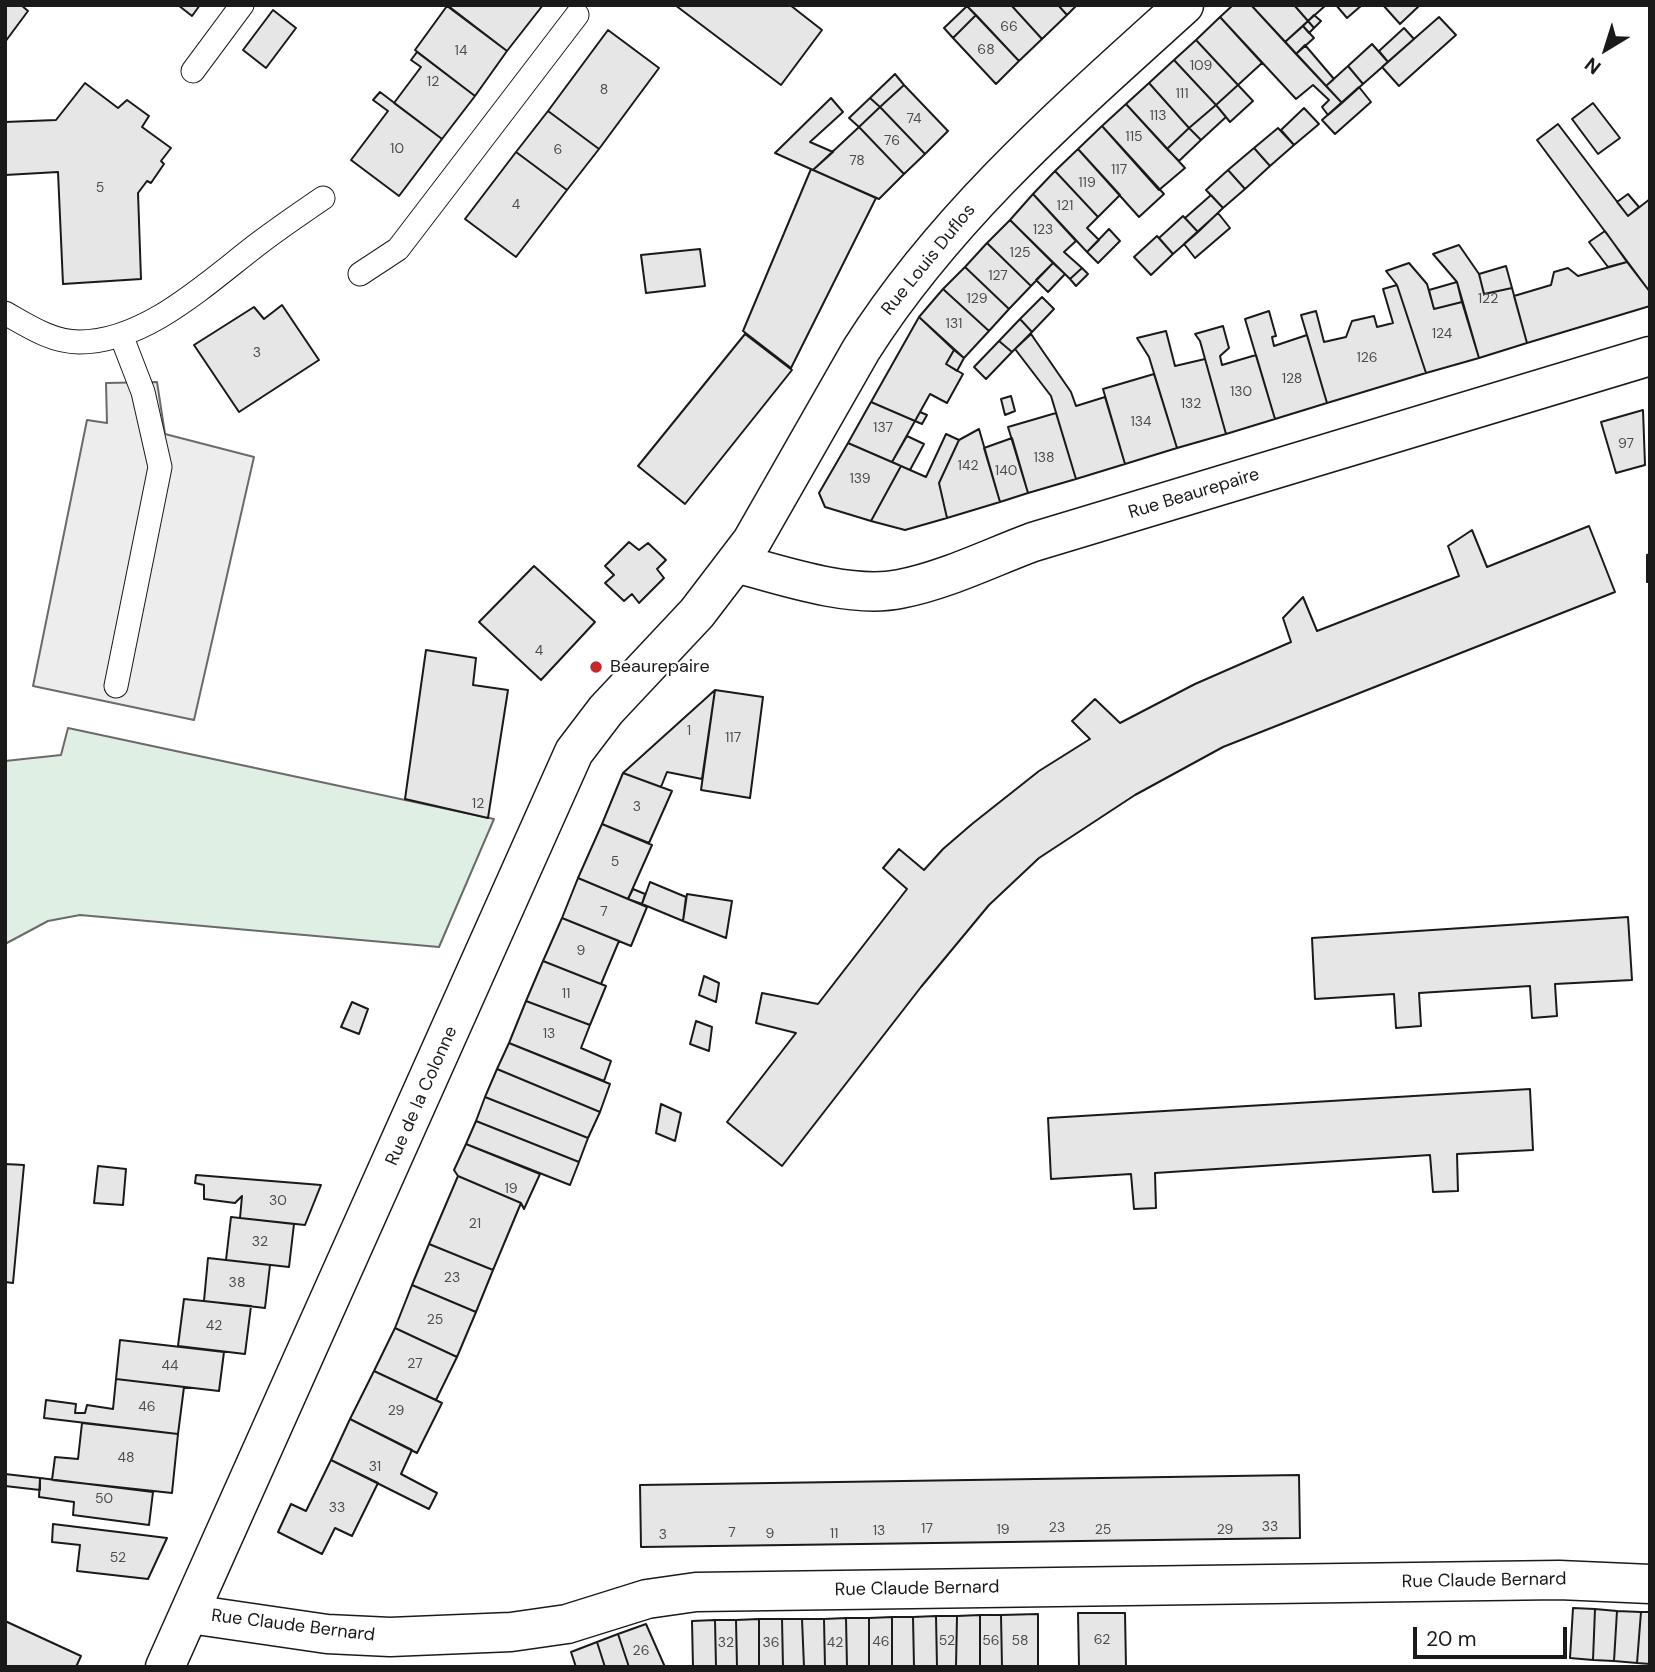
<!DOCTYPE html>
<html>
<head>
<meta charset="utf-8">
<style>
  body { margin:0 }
  #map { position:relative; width:1655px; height:1672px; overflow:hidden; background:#fff; font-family:"DM Sans",sans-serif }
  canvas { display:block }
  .frame { position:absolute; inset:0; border:7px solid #1a1a1a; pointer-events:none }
  .north { position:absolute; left:1571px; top:14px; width:70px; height:70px; -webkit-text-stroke:5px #fff; paint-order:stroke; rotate:218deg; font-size:19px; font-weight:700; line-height:28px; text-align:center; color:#1a1a1a }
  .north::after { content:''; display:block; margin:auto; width:24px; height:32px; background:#1a1a1a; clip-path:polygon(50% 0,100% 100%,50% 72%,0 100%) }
  .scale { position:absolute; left:1413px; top:1627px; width:154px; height:32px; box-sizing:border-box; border:4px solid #1a1a1a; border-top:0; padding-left:9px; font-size:21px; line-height:24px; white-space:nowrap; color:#1a1a1a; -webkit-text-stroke:5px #fff; paint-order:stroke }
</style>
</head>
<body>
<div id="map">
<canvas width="1655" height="1672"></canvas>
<div class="frame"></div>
<div class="north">N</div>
<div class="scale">20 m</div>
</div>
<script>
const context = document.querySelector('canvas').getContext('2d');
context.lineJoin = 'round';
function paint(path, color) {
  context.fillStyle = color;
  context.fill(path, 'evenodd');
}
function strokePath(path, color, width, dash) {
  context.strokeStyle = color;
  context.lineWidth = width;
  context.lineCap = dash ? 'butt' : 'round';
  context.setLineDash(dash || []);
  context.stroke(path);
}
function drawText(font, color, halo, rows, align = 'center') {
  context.font = font + ' "DM Sans",sans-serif';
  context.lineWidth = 5;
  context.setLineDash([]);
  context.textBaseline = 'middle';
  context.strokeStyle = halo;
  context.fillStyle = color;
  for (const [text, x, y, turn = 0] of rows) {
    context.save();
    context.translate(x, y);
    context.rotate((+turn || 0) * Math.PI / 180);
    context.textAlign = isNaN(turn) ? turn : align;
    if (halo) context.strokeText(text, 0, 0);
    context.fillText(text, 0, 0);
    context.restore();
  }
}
const green = new Path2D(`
  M68,728L494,819L439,947L80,915L48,921L5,944V761L61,755Z`);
const parking = new Path2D(`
  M157,382L165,434L254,457L194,720L33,686L87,420L107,423L106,383Z`);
const building = new Path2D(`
  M5,5H21L28,11L5,42Z
  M178,5H200L192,16Z
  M447,5H543L507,51Z
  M675,5H790L822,30L781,85Z
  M1011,5L1042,39L1019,61L966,5Z
  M1011,5H1058L1067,15L1042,39Z
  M1058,5H1077L1067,15Z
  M1233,5H1251L1342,103L1328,115L1322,107L1329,100L1313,85L1296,99L1220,17Z
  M1251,5H1294L1308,21L1285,42Z
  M1294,5H1326L1308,21Z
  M1336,5H1362L1347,18Z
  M1383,5H1420L1400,24Z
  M447,6L507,51L475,96L415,50Z
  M967,6L976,15L953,38L944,28Z
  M273,10L296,28L266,68L243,50Z
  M976,15L1019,61L996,84L953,38Z
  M1314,15L1321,21L1314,28L1308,21Z
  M1220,17L1262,63L1238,85L1196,40Z
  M1439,17L1456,35L1399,86L1382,67Z
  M1308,21L1314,28L1309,33L1303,26Z
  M1303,26L1314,38L1296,54L1285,42Z
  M1404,28L1414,39L1388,62L1379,51Z
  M608,30L659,68L599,149L548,111Z
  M1196,40L1238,85L1216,105L1174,60Z
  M1372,44L1388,62L1363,84L1348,66Z
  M1305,45L1334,79L1326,86L1296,54Z
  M417,52L475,96L442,139L394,103L421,67L411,60Z
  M1174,60L1216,105L1189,128L1149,83Z
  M1348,66L1363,84L1342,103L1326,86Z
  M895,74L904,85L880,107L870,98Z
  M85,83L118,108L127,100L149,116L142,127L171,148L161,161L164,164L151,183L147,181L138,193L141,279L63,284L58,172L5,175V122L56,120Z
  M1149,83L1189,128L1167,149L1126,104Z
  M904,85L948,131L925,154L880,107Z
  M1238,85L1253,101L1230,122L1216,105Z
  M1359,87L1371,102L1335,134L1322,120Z
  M380,92L442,139L399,196L351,160L388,111L373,100Z
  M831,98L843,112L810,142L833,152L813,170L775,153Z
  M870,98L880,107L859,127L849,118Z
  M1593,103L1620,138L1598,154L1572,119Z
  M1126,104L1185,168L1159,190L1102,126Z
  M1216,105L1226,117L1201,140L1189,128Z
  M880,107L925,154L904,174L859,127Z
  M1304,108L1319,124L1294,145L1281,130Z
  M548,111L599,149L567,190L516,152Z
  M1558,124L1628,216L1650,199V292L1537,140Z
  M1102,126L1164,194L1139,217L1078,149Z
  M859,127L904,174L879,199L813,170Z
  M1189,128L1201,140L1179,161L1167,149Z
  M1278,128L1294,145L1270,166L1254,148Z
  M1254,148L1270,166L1245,189L1228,170Z
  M1078,149L1120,195L1098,217L1055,171Z
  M516,152L567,190L516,257L465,219Z
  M811,169L876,198L791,368L743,331Z
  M1228,170L1245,189L1223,208L1206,190Z
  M1055,171L1098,217L1087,228L1099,240L1087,252L1033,194Z
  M1033,194L1076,241L1064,252L1082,268L1070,279L1010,220Z
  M1628,194L1639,207L1628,216L1617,202Z
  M1211,195L1223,208L1198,232L1185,218Z
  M1218,213L1230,228L1195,258L1184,244Z
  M1183,216L1198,232L1173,254L1159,238Z
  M1010,220L1053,263L1031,286L987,243Z
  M1109,229L1120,241L1098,263L1087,252Z
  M1605,231L1627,262L1608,267L1589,242Z
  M1157,236L1173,254L1151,275L1134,257Z
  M987,243L1031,286L1009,309L965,267Z
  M1459,245L1479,274L1484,294L1512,288L1527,343L1479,358L1457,282L1433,254Z
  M700,249L705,286L646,293L641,255Z
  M1627,262L1650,292V306L1527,343L1514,296L1551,285L1554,272L1568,268L1578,276Z
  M1053,263L1065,274L1048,292L1036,280Z
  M1409,263L1427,284L1434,309L1462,302L1479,358L1426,373L1397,285L1386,271Z
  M1506,266L1512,288L1484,294L1479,274Z
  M965,267L1009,309L989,331L943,289Z
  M1082,268L1088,274L1076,286L1070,279Z
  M1457,282L1462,302L1434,309L1429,290Z
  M1397,285L1426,373L1327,403L1301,315L1316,311L1324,342L1346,337L1352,321L1374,316L1377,327L1393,323L1383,289Z
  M943,289L989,331L964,358L919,317Z
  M1042,297L1054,309L1032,332L1020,319Z
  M282,305L319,360L239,412L194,345L254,307L264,319Z
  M1269,311L1276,336L1272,337L1274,346L1307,335L1327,403L1275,419L1245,319Z
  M919,317L954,350L946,364L963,374L947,403L930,394L915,421L871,402Z
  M1020,319L1032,332L1012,352L999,341Z
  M1223,326L1229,348L1220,356L1222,365L1256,355L1275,419L1226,434L1200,341L1195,334Z
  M1166,331L1175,366L1205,359L1226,434L1177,448L1149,357L1137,338Z
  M745,334L792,370L685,504L638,466Z
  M1031,334L1071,392L1076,406L1105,397L1125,464L1076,479L1051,396L1015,349Z
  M999,341L1012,352L986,379L974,367Z
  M954,350L964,358L957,371L946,364Z
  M1154,374L1177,448L1125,464L1103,389Z
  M1011,396L1015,411L1005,415L1001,399Z
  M871,402L915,421L892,462L848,443Z
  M1643,410L1645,465L1616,473L1601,422Z
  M920,412L927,415L922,424L915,421Z
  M1056,413L1076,479L1028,493L1008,427Z
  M979,429L1000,502L947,518L939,483L959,440Z
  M946,434L959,440L939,483L947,518L905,530L871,521L901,466L926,477Z
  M907,436L924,444L910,470L892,462Z
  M1012,438L1028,493L1000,502L984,448Z
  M848,443L901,466L871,521L825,507L819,493Z
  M1589,526L1615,592L1223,747L1135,795L1039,858L989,905L921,987L782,1166L727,1122L796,1033L756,1023L762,993L818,1004L907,889L883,868L899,849L924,870L943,849L972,824L1039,771L1090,739L1072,721L1095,699L1120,723L1195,684L1291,642L1283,618L1303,597L1317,631L1459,576L1448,546L1472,530L1487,567Z
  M629,542L639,550L648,543L666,560L657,569L664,578L639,603L632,594L624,601L605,583L614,575L605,566Z
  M1650,554V582H1647V555Z
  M534,566L595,622L541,680L479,622Z
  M426,650L476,658L473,685L508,690L488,818L405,799Z
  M715,690L702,779L667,772L661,787L623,773Z
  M715,690L763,697L750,798L701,790Z
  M623,773L672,791L649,843L602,824Z
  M602,824L652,845L628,899L578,878Z
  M578,878L647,907L631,946L562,918Z
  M650,882L686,897L683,921L642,904Z
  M633,889L645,894L642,904L628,899Z
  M687,894L732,901L726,938L683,921Z
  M1628,917L1632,980L1555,984L1557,1016L1532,1018L1530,986L1419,993L1421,1026L1396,1028L1394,994L1315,999L1312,938Z
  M562,918L619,941L601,984L543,961Z
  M543,961L606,986L590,1025L526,1001Z
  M704,976L719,983L716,1002L699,995Z
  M526,1001L590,1025L581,1048L611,1061L604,1081L509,1043Z
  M352,1002L368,1009L359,1034L341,1027Z
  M696,1021L712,1027L709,1051L690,1044Z
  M509,1043L610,1084L600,1112L497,1069Z
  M497,1069L600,1112L588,1138L485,1097Z
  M1530,1089L1533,1150L1457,1154L1458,1191L1433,1192L1430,1155L1155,1173L1156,1208L1134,1209L1131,1174L1051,1179L1048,1118Z
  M485,1097L588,1138L579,1162L476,1121Z
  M661,1104L681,1113L675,1141L656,1133Z
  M476,1121L579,1162L570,1185L466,1144Z
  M466,1144L540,1174L524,1209L521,1203L458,1176L454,1170Z
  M5,1164L24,1165L13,1283L5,1282Z
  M98,1166L126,1169L123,1205L94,1203Z
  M196,1175L321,1185L305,1225L240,1218L242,1196L235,1203L204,1199V1185L195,1183Z
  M458,1176L521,1203L493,1270L429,1244Z
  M231,1217L294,1224L289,1267L226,1260Z
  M429,1244L493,1270L476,1312L412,1285Z
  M208,1258L270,1265L265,1308L204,1301Z
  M412,1285L476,1312L457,1357L395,1328Z
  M184,1299L251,1306L245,1354L178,1346Z
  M395,1328L457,1357L436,1400L374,1371Z
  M120,1340L224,1352L219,1391L116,1379Z
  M374,1371L442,1403L417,1453L350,1419Z
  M116,1379L184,1387L178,1434L44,1418L46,1400L76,1404L75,1413H85L87,1405L113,1409Z
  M350,1419L412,1450L401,1474L437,1493L429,1509L331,1460Z
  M82,1423L178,1434L172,1493L52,1480L55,1457L78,1459Z
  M331,1460L378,1483L352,1536L335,1528L322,1554L278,1532L291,1504L306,1511Z
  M5,1474L40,1478V1490L5,1486Z
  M1299,1475L1300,1538L641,1547L640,1485Z
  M40,1478L153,1492L149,1525L73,1515L74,1502L39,1497Z
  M53,1524L167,1538L148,1579L77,1571L80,1545L52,1542Z
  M1573,1608L1595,1609L1593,1660L1570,1658Z
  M1595,1609L1617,1611L1614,1661L1593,1660Z
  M1617,1611L1641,1612L1637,1663L1614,1661Z
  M1641,1612H1650V1664L1637,1663Z
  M1078,1613H1125L1126,1667H1079Z
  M1038,1614V1667H1002L1001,1615Z
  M980,1615H1001L1002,1667H980Z
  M980,1615V1667H956L957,1616Z
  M936,1616H957L956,1667H937Z
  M936,1616L937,1667H914L913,1617Z
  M892,1617V1667H869V1618Z
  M892,1617H913L914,1667H892Z
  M846,1618L847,1667H825L824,1619Z
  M846,1618H869V1667H847Z
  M759,1619H782L783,1667H759Z
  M759,1619V1667H737L736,1620Z
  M782,1619H802L804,1667H783Z
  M802,1619H824L825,1667H804Z
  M715,1620H736L737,1667H716Z
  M715,1620L716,1667H693L692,1621Z
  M5,1621L81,1656L76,1667H5Z
  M646,1624L665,1667H629L618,1634Z
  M618,1634L629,1667H605L597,1642Z
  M597,1642L605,1667H576L571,1652Z`);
const service = new Path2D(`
  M193,71L242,5
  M360,274L398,249L577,15
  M5,313C28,326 52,342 79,342C146,342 208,282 258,244C279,228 301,213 323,198
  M116,686L160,467L143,392L121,335`);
const minor = new Path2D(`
  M736,563C783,576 852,599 900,589C946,580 990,558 1033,542L1650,356
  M190,1614L327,1634L390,1637L511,1632L567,1624L647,1599L696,1592L1559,1580L1650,1584
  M165,1667L574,752L606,710L697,613L752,541L861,350C946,216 1067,111 1184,5`);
const markers = [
  [596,667,7,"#c62828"]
];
const numberNames = [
  ["66",1009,27],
  ["68",986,50],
  ["14",461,51],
  ["109",1201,66],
  ["12",433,82],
  ["8",604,90],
  ["111",1182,94],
  ["113",1158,116],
  ["74",914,119],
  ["115",1134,137],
  ["76",892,141],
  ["10",397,149],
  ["6",558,150],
  ["78",857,161],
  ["117",1119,170],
  ["119",1087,183],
  ["5",100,188],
  ["4",516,205],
  ["121",1065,206],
  ["123",1043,230],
  ["125",1020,253],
  ["127",998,276],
  ["129",977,299],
  ["122",1488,299],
  ["131",954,324],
  ["124",1442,334],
  ["3",257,353],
  ["126",1367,358],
  ["128",1292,379],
  ["130",1241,392],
  ["132",1191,404],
  ["134",1141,422],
  ["137",883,428],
  ["97",1626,444],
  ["138",1044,458],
  ["142",968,466],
  ["140",1006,471],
  ["139",860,479],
  ["4",539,651],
  ["1",689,731],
  ["117",733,738],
  ["12",478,804],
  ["3",637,807],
  ["5",615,862],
  ["7",604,912],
  ["9",581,951],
  ["11",566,994],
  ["13",549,1034],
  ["19",511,1189],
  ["30",278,1201],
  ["21",475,1224],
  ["32",260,1242],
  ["23",452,1278],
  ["38",237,1283],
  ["25",435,1320],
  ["42",214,1326],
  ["27",415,1364],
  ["44",170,1366],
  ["46",147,1407],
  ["29",396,1411],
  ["48",126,1458],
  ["31",375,1467],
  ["50",104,1499],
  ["33",337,1508],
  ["33",1270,1527],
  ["23",1057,1528],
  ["17",927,1529],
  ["19",1003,1530],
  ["25",1103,1530],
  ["29",1225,1530],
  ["13",879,1531],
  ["7",732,1533],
  ["9",770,1534],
  ["11",834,1534],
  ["3",663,1535],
  ["52",118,1558],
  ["62",1102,1640],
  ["52",947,1641],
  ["56",991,1641],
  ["58",1020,1641],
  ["46",881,1642],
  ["32",726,1643],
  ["36",771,1643],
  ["42",835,1643],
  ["26",641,1651]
];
const streetNames = [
  ["Rue Louis Duflos",929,260,-51],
  ["Rue Beaurepaire",1194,494,-17],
  ["Rue de la Colonne",422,1096,-66],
  ["Rue Claude Bernard",1484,1581,-1],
  ["Rue Claude Bernard",917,1589,-1],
  ["Rue Claude Bernard",293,1626,7]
];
const poiNames = [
  ["Beaurepaire",610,667]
];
paint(green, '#e0efe3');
strokePath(green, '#6a6a6a', 2);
paint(parking, '#ededed');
strokePath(parking, '#6a6a6a', 2);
paint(building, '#e6e6e6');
strokePath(building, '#1a1a1a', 2);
strokePath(service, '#1a1a1a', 25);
strokePath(minor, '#1a1a1a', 41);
strokePath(service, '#fff', 23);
strokePath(minor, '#fff', 38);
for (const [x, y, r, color] of markers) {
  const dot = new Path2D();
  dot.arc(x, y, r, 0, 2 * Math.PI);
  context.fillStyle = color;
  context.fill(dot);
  strokePath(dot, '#fff', 2.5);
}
drawText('14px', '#4d4d4d', null, numberNames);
drawText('18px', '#1a1a1a', '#fff', streetNames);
drawText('18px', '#1a1a1a', '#fff', poiNames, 'left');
</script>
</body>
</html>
